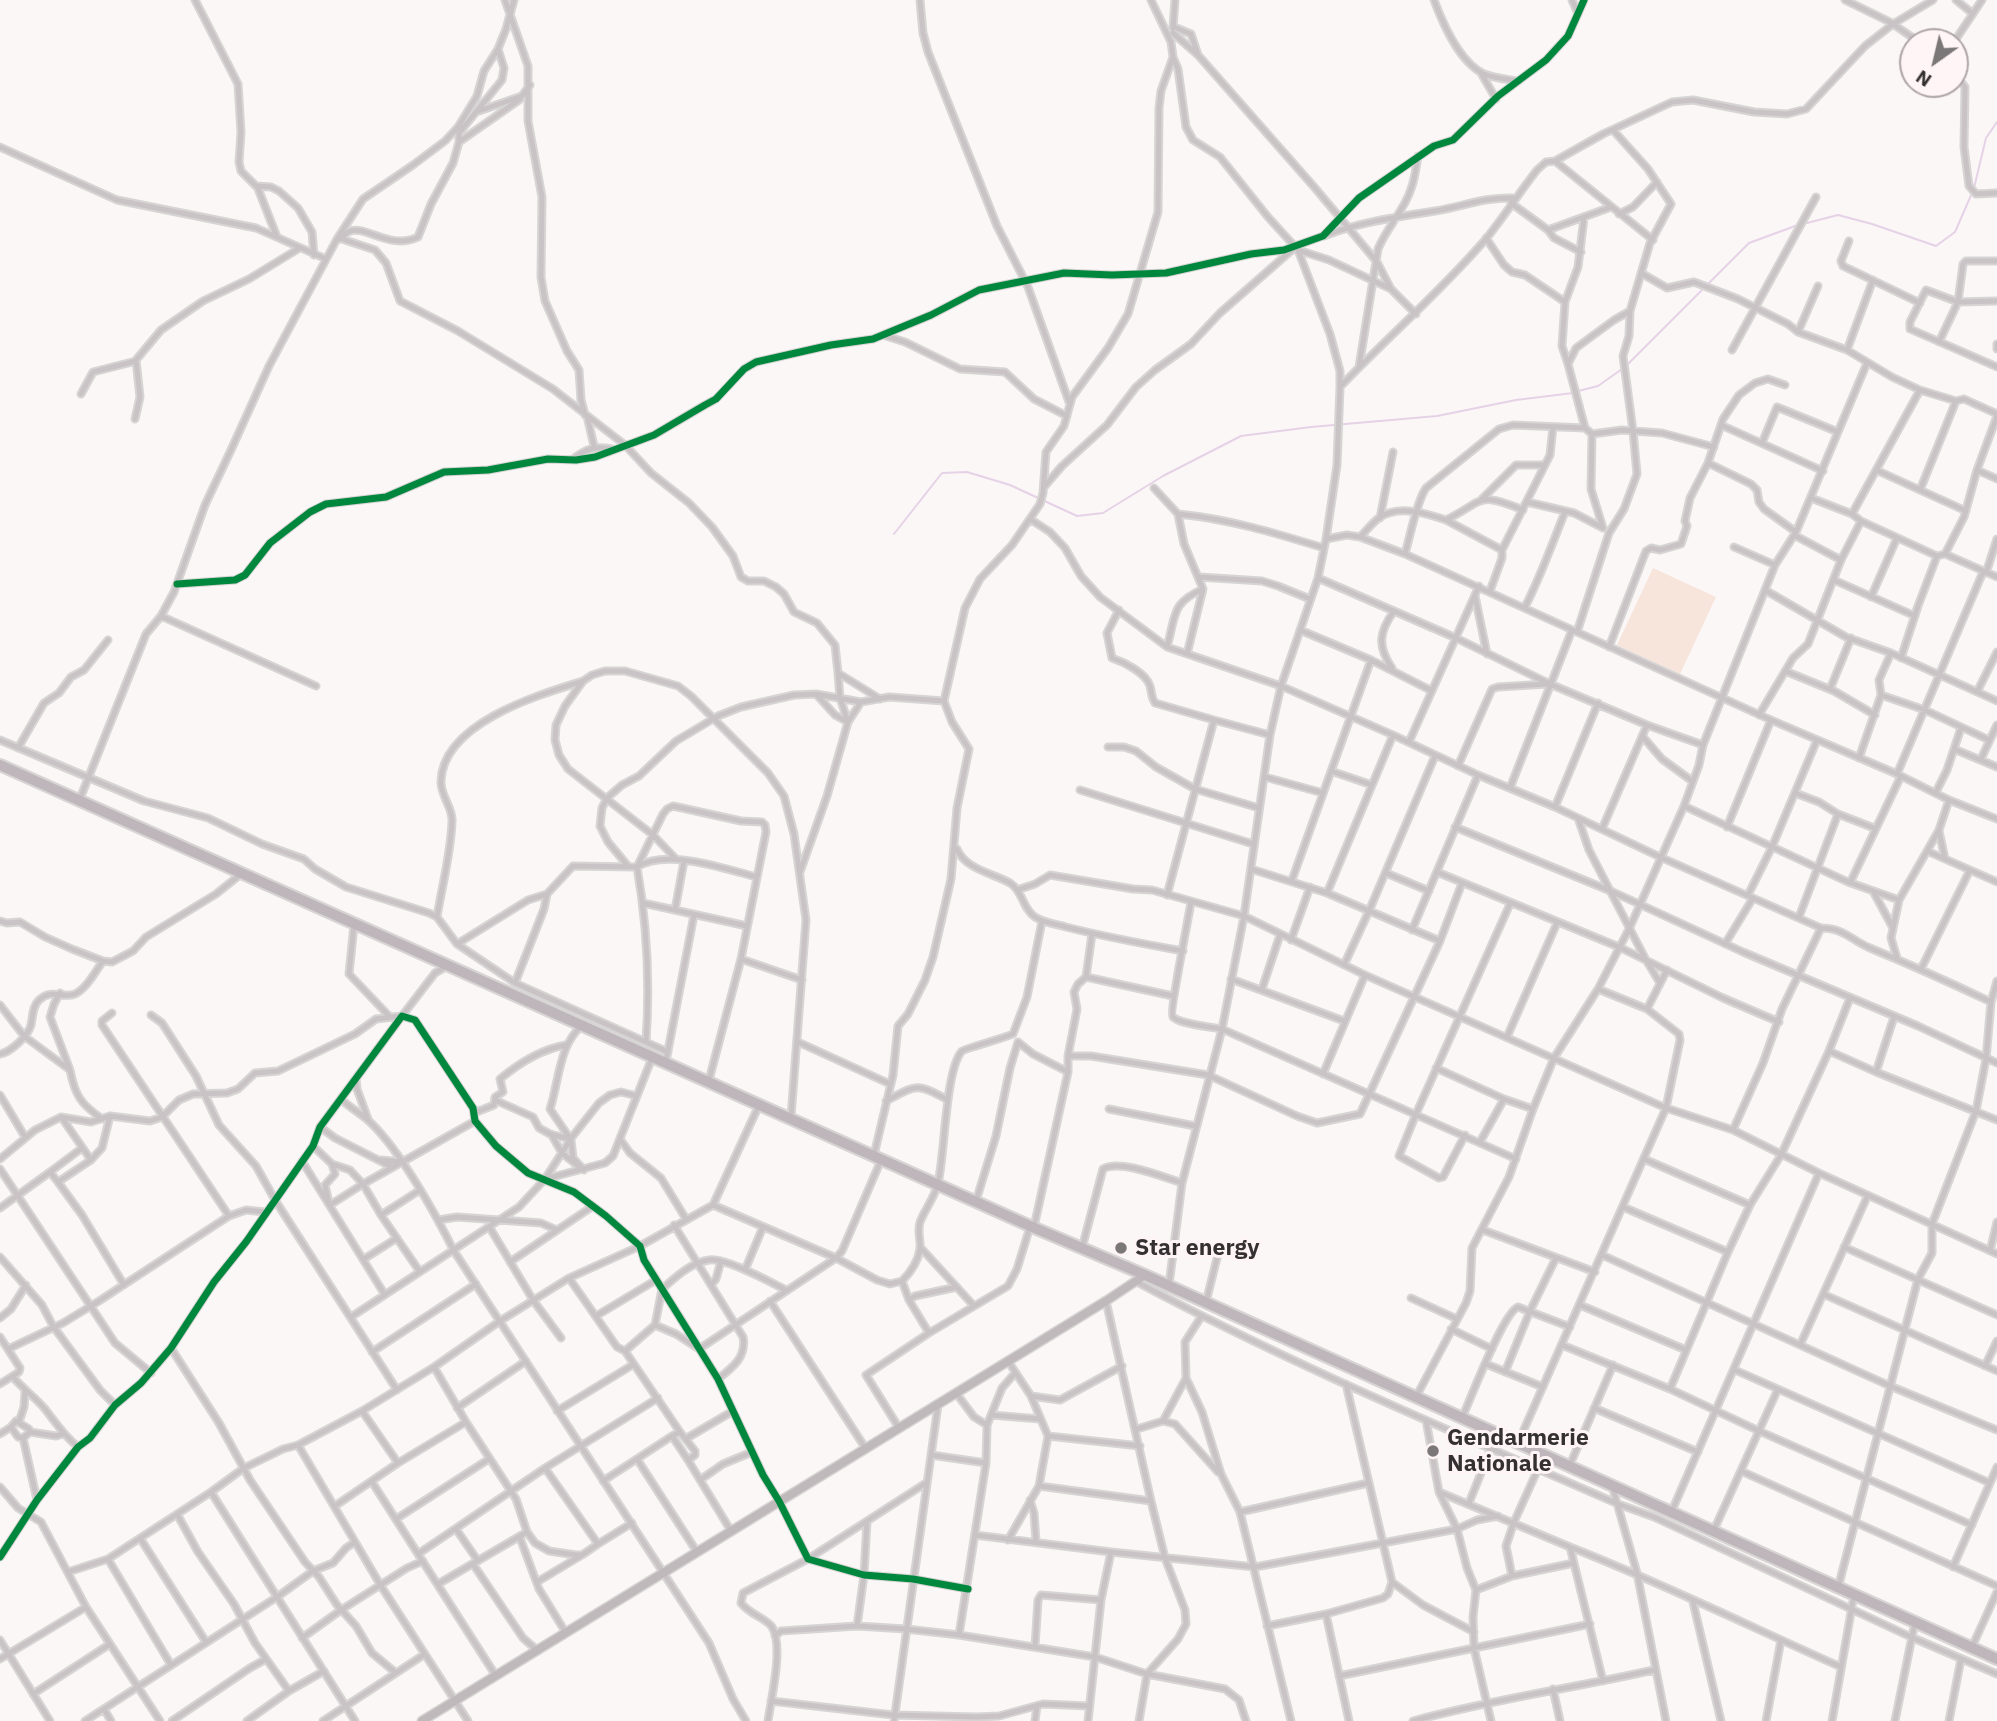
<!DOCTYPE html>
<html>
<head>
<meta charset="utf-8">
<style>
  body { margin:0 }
  #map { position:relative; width:1997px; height:1721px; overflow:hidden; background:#fcf7f7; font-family:"IBM Plex Sans",sans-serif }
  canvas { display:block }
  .north { position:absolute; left:1899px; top:28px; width:70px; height:70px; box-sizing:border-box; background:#fff4f6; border:2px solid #aea6a8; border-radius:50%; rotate:214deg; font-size:19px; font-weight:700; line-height:28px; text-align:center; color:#353132 }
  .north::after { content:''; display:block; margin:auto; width:24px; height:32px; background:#7b7677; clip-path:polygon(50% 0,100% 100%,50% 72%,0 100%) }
</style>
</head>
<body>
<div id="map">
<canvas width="1997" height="1721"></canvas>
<div class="north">N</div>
</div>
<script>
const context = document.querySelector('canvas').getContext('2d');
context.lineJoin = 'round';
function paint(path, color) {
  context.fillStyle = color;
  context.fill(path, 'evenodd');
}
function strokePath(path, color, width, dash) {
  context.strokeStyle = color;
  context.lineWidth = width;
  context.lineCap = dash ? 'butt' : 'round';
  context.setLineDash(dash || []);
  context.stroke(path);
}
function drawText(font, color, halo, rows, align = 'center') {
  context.font = font + ' "IBM Plex Sans",sans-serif';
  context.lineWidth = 6;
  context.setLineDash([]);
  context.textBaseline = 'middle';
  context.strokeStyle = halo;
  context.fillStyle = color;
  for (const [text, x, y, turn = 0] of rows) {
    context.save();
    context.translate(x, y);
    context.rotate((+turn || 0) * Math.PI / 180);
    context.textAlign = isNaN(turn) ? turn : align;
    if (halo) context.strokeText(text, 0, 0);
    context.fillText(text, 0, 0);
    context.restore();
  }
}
const green = new Path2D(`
  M1653,568L1716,597L1680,674L1617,645Z`);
const stream = new Path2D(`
  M1974,188L1986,138L1997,122
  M1803,224L1838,215L1872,224L1936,246L1955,232L1972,193
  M1627,365L1749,243L1798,225
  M1578,391L1598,386L1622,369
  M894,534L942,473L967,472L1010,485L1077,516L1103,513L1163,476L1241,436L1311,427L1437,416L1516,400L1573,393`);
const street = new Path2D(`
  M195,0L238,84L241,132L239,162L241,171L256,186L271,187L279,191L298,208L312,232L314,255
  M505,0L528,66V121L542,197L541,277L545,301L567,351L579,370L581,400L585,415
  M920,0L923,33L928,52L997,226L1028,287L1069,402
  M1434,0C1443,24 1459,62 1484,74C1494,78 1506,79 1517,81
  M1572,0L1578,14
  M1845,0L1894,24
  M1956,0L1972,13
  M1893,24L1919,42
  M1174,27L1191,34L1198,55
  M1173,28L1175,0
  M1173,33L1198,55L1315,188L1377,262L1391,289L1416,314
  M1954,42L1982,0
  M1173,57L1178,69L1186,127L1193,140L1220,157L1268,217L1298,250L1330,334L1340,371V387L1337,465L1326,539
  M1481,73L1496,99
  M1955,74L1965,87L1964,147L1969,186L1976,194L1997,193
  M479,111L522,96
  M1613,130L1648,169L1671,204L1650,243L1630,311L1629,336L1623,356L1633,431L1662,433L1714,447
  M459,133L502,80L504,68L498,49
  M459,142L519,100L530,85
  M0,147L117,200L256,228L326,259
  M1555,161L1653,240
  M257,186L277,237
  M1511,203L1548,230L1611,207
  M1619,214L1633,207L1657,182
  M1548,230L1554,238L1581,252
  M1324,236C1359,222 1397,217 1435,211C1465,206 1483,197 1515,198
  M1486,238L1504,265L1512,272L1525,275L1565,302L1562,346L1568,364
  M340,239C343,237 345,234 348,232C364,223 389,251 418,237L431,204L453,163L459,142V127
  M342,239L375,250L386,263L400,301L458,331L553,389L625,445L651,473L689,503L712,527L733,556L741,577L748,581H764L776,587L784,594L794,612L817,623L835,645L838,673L880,699
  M1849,241L1841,261L1843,266L1920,303
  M1298,250L1329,260L1391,289
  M1997,261H1966L1963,264L1958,302L1926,290L1910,322V329L1997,367
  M1641,273L1667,288L1694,282L1738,299L1788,324L1798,332L1847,350L1892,377L1920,390L1956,401
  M1565,302L1578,267L1584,218
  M1798,332L1818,286
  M883,335L905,342L960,369L1005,372L1034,399L1067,416
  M1939,342L1958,302L1997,301
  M1997,344V349
  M1732,350L1816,197
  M1847,350L1873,280
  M1359,367L1378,249C1387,227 1404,211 1411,189C1415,179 1416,167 1418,156
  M1340,387C1388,337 1440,292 1485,240C1503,218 1519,193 1537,170L1546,162L1555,161L1603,134L1672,102L1693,100L1754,112L1787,114L1806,109L1865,46L1893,24L1933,0
  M81,394L93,372L136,361
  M587,416L594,446
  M1997,416L1977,470L1997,479
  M135,419L140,397L136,360L161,330L203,301L249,279L298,249
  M1721,425L1823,471
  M1585,428L1568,364L1576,348L1614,320L1630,311
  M1762,443L1777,407L1838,432
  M573,459C587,448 595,446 612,449
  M1708,463L1751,484L1757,490L1759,502L1764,509L1796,532
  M1876,470L1966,511
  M1044,487L1062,466L1107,425L1136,387L1155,370L1191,344L1220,313L1293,249
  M1154,488L1178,514L1184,544L1203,589L1187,654
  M1920,490L1956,401L1964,399L1997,414
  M1811,498L1852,514L1920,390
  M1482,499L1516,465H1545
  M1527,502L1574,513L1603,528
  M1178,514C1229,519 1275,533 1324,548
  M1852,514L1861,521L1937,556
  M1380,518L1393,452
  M1030,519L1050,532L1065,548L1081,576L1100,597L1167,647L1281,686L1393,735L1478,775L1555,807L1660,857L1821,928C1844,928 1851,940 1870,948C1911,965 1951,983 1991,1002
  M1446,520L1502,550V558L1490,591
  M1360,537C1366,531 1373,522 1380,517C1400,505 1425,513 1446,520C1486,500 1476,491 1523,510
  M1734,547L1775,565
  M1502,550L1550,455L1553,427
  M1405,554C1410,536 1417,501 1426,488L1499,429L1513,425L1585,428L1592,434L1591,489L1603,528
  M1945,554L1964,517L1977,470
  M1841,560L1861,521
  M1986,573L1997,539
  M1199,577L1262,581L1278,586L1310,599
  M1318,578L1456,638L1550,684L1647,725L1703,745
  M1834,580L1915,616
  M177,584L235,580L245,575L270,543L310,512L326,504L386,497L444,472L488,470L548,459L576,460L595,457L654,435L705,405L716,399L744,369L756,362L831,345L873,339L931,315L979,290L1064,273L1112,275L1166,273L1251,254L1284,250L1323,236L1359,198L1434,146L1453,140L1498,96L1546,60L1568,36L1584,0
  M1765,590L1846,637L1891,653L1997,701
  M1475,596L1487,654
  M1871,597L1897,538
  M1525,607C1541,576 1552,544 1565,512
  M1119,610L1107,633L1112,658C1124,662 1146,673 1150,686C1152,693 1151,697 1155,703L1214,720
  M161,616L316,686
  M1300,630L1371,660L1432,691
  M1577,632L1609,533L1624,509L1637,474L1633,431L1622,430L1592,434
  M1167,647C1176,615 1171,603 1203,589
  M1609,647L1646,551L1651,548L1660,550L1681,544L1687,526L1685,521L1690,498L1708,463L1723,419L1739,395L1755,383L1768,379L1785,385
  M1901,658L1918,606L1937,556L1945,554L1997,577
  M1392,668C1377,646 1379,632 1394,611
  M1785,671L1834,691L1875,715
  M838,673L840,698L848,722
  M1830,689L1851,638
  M1977,692L1997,652
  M816,694L835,715L848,722
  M1881,695L1925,710L1989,740
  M1759,715L1793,658L1808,644L1841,560L1794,535
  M1643,737L1662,759L1692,781
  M0,740L144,801L208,818L262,844L304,859L315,869L346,887L429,913L437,917L457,944L515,983L668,1052
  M1409,742L1479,586
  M1108,747H1124L1136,751L1156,767L1195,789L1259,808
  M18,748L44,703L59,693L71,677L84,670L108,640
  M1954,749L1997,767
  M1859,758L1881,695L1879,680L1891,653
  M1981,759L1997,725
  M1458,766L1492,689L1498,687L1547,684
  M1331,771L1372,785
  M1897,774L1983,572
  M1265,777L1323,793
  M1510,788L1572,630
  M1080,790L1253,844
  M1936,792L1947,770L1961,728
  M1795,793L1819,802L1838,814L1799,917
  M79,801L146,634L161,616L174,592L205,505L231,450L269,366L337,239L363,199L413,165L445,141L458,127L477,96L484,71L498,49L506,29L514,0
  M1684,806L1848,882L1899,900
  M1555,807L1598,703
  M1838,814L1874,828
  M1578,818L1589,850L1646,960L1660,983
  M1455,827L1613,892L1743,952L1918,1026L1997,1063
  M1727,827L1771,720
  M1602,829L1647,725
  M1939,831L1945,859
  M1772,847L1817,740
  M957,849C965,869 992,873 1010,883C1023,891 1022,908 1035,917C1044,923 1056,924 1066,927C1105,937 1144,944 1183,951
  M1927,851L1997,882
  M676,859L653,835L568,769L559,755L555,740L556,725L565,706L583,681L592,675L605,671H625L678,686L691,696L768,773L784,796L794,834L806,920L791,1117
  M628,866L608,842L600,826L602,808L607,798L622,785L639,776L676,741L718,716L741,707L794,695L816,694L861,702L889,697L944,701
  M800,872L827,796L848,722L861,702
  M1437,872L1619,947L1723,998L1779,1022
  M1386,873L1429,891
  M1292,880L1371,660
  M1850,883L1901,776
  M1017,890L1035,884L1050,875L1133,889L1152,890L1244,916L1365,975L1666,1108L1733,1130L1819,1173L1997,1254
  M1873,891L1893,928
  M1327,893L1393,735
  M1167,895L1214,720L1270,735
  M1748,895L1772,847
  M1191,902C1189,916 1169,1013 1173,1017C1180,1024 1211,1027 1222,1029L1516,1159
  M643,903L747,926
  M675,910L684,861
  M437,917C442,886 451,853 452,821C453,808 440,795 441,781C443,723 538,695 583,681
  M0,921L7,923L20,922L45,937L72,949L103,961L112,962L133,951L146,937L216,894L241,874
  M354,925L349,974L390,1017
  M1412,930L1478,775
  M1291,940L1310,887
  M1440,941L1462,883
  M457,944L528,900L547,894
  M1725,944L1753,898
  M1897,958L1891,938L1899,900L1939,830L1949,800
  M741,959L802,980
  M1344,965L1369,911L1435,756
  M1921,969L1970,870
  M1086,977L1092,934
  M1231,979L1344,1021
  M515,983L544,909L547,894L573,866L637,867L663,814L667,809L673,806L741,821L762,822L765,825L766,832L741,959L709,1080
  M1262,989L1280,935
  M60,993L54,1004L50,1017L70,1070
  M0,1005L24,1036L70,1070C75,1096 81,1104 102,1119
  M1647,1009L1667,970
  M112,1013L102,1021V1025L229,1216
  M151,1015L162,1023L196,1076L219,1125L256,1166L275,1200L397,1390
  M583,1025C559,1043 559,1082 550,1109L571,1140L573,1158L584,1170
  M1507,1037L1557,923
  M646,1042C650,984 647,924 637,867C667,848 724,869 757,877
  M798,1042L890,1084
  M1018,1042L1033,1054L1068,1072
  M1829,1051L1876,1072L1997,1120
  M0,1054C11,1052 28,1036 31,1025C33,1016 32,1007 39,1000C52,988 62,999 75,994C87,988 95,972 103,961
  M1068,1056H1091L1208,1075L1297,1116L1317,1123L1360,1114L1440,941L1327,893L1251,869
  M666,1061L694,915
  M1436,1068L1504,1099L1533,1109L1554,1058L1598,989L1630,927L1684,806L1699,765L1703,745L1775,565L1796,532L1867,363
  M1876,1072L1894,1017
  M1323,1074L1365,975
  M356,1079L357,1089L368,1119
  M0,1095L25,1137
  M341,1099C350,1108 362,1114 371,1123C401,1152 435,1213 454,1251L709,1643L733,1699L746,1721
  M495,1100L533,1117L539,1128L550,1134L570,1139
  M886,1101C918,1084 916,1083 948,1100
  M1109,1109L1195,1126
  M474,1113L494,1105L495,1097L503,1092L500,1079C518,1064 542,1049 566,1045
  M62,1118L91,1160L58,1182L50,1172L82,1148
  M320,1127L335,1138L392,1167
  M1733,1130L1763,1063L1782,1009L1821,928
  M551,1134L562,1153L578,1166
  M1465,1135L1443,1177L1439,1178L1399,1156L1416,1114L1510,904
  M620,1139L630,1153L661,1178L686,1219
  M1480,1142L1504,1099
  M313,1146L332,1164
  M874,1155L893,1075L898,1026L908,1014L925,980L933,957L951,879L957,808L969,749L952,722L944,701L965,608L980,579L1012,545L1040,504L1043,493L1046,452L1064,426L1072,397L1108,348L1128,314L1158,212L1159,108L1161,91L1173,57L1171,42L1151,0
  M0,1159L35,1130L61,1117L91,1122L110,1116L150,1121L162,1117L179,1100L193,1094L227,1093L238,1089L255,1073L278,1071L355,1034L376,1019L402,1016L435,973L447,966
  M1644,1159L1750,1205
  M91,1160L102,1148L110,1116
  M381,1160L402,1162
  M302,1161L385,1295
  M0,1169L115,1343L151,1373
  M545,1179L605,1163L613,1156L652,1058
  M58,1182L82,1215L124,1285
  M976,1201L996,1136L1010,1068L1018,1042
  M329,1203L325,1185L335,1174L332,1164L350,1170L363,1184L381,1215L420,1272
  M330,1205L363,1184L475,1121
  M713,1205L836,1258L877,1280L890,1284L902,1281L909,1300L929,1333
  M1623,1207L1728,1252
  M0,1208L50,1172
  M381,1215L420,1190
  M438,1220L457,1217L541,1223L557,1230
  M674,1225L743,1337C747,1357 732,1368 718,1379
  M1034,1227L1068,1072V1056L1077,1009L1074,992L1078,984L1086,977L1173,996
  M490,1228L533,1300L561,1338
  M1483,1230L1595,1272
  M920,1247L974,1306
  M1844,1247L1997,1315
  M1082,1248L1103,1169C1120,1159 1163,1177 1182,1183
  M1990,1251L1997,1222
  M1602,1255L1890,1386L1997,1430
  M0,1257L42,1305L53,1326L100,1390L115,1405
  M364,1259L397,1238
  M510,1262L593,1206
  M745,1270L763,1227
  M569,1278L617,1347L625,1351L680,1432
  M902,1281C911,1272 918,1262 920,1249C921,1240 917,1232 920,1222C925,1209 935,1197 938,1183C945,1155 945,1070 962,1051C964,1049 1004,1038 1013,1034L1027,997L1042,921
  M1135,1281C1292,1365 1456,1433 1618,1504L1654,1517L1911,1637L1997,1674
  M711,1285L716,1279L721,1261
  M1169,1285L1182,1183L1222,1029L1244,916L1270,735L1281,686L1318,578L1326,539L1347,535L1360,537L1405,554L1771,720L1897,774L1949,800L1997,819
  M1823,1294L1997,1371
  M1411,1298L1457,1319
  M909,1300L915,1296L957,1287
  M770,1301L866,1449
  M1106,1301L1151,1501L1165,1558L1185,1610L1186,1624L1178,1639L1147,1674L1139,1721
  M1206,1302L1220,1246
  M1580,1305L1686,1350
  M596,1316L656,1280
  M351,1317L519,1207L545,1179L572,1137L599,1103L610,1095L621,1092L637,1096
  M1201,1317L1185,1342L1186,1378L1202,1412L1221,1474L1240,1512L1291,1721
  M0,1318L11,1309L26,1285
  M655,1325L676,1334L699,1349L836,1258L842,1251L882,1158
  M1451,1329L1492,1349
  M0,1337L20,1368L19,1372L0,1384
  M1801,1343L1868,1195
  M1562,1345L1670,1389L1759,1431L1972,1525
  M171,1348L219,1423L250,1480L305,1562L319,1577L337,1605L356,1626L372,1653L396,1673
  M8,1349L63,1323L99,1301L229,1216L246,1210L265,1212
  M625,1351L655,1325L662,1289C676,1277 690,1263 709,1260C725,1257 770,1282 786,1290
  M372,1352L476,1284
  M1008,1361L1031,1396L1048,1436L1039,1486L1008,1540
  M1486,1364L1543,1387
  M1985,1366L1997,1341
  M434,1367L466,1422L516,1499L527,1532L535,1543L549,1551L576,1555H582L598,1544
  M1735,1370L1990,1483
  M1505,1372L1530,1311L1556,1258
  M13,1377C23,1389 35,1397 45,1409C56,1423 64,1436 78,1447
  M1670,1389L1728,1252L1750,1205L1781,1155L1829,1051L1850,998
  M956,1393L974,1417L987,1425
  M1031,1396L1060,1400L1122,1366
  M1416,1397L1466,1303L1470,1291L1472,1248L1509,1177L1533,1109
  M457,1408L526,1361
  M1594,1408L1698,1452
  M362,1411L398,1463
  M557,1411L634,1364
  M991,1415L1040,1419
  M1462,1418C1471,1398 1503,1313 1518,1307L1570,1327
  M1426,1420L1439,1492L1457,1529L1467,1568L1476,1590
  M1163,1421L1186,1378
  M19,1422L24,1407L25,1392
  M899,1428L866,1375L929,1333L1008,1286L1017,1269L1030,1227
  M1137,1429L1163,1421L1175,1424L1218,1472
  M30,1432L56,1436L63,1434
  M680,1432L695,1451V1455L688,1460L672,1436Z
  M0,1434L11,1427
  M1048,1436L1140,1446
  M23,1438L30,1432L29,1429L16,1421L11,1427L18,1437L23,1438L37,1500
  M687,1438L733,1411
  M1518,1443L1666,1108L1680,1040L1679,1034L1647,1009L1598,989
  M298,1445L381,1586L468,1721
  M931,1455L986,1463
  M637,1459L697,1552
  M688,1460L731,1531
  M1569,1467L1613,1365
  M1741,1471L1997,1586
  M700,1480L723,1464L752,1452
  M603,1481L672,1436
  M372,1482L496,1676
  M1039,1486L1151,1501
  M0,1487L18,1508L41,1522L86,1607L160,1721
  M1613,1489L1637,1573L1666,1721
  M211,1492L355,1721
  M1439,1492L1570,1547L1603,1681
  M1030,1500L1034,1513L1036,1541
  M1469,1503L1491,1448
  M335,1506L398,1463L466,1422
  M1240,1512L1368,1483
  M1671,1513L1819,1173
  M177,1514L198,1552L234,1604L255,1643L289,1691
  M396,1519L489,1459
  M632,1523L598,1544L545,1468L658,1398
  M456,1529L478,1561
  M1713,1532L1778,1389
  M975,1535L1111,1552
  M140,1538L206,1642
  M520,1538L539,1589L566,1633
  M1570,1547C1662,1583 1751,1627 1841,1667
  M418,1554L545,1468
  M0,1557L37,1500L78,1447L90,1438L115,1405L141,1383L171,1348L214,1282L246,1242L313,1146L320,1127L402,1016L415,1020L473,1108L475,1121L496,1146L528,1173L574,1192L606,1216L640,1246L644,1260L718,1379L763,1475L779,1501L808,1559L864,1575L913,1579L968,1589
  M108,1559L171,1665
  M473,1564L523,1638L538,1651
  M1953,1567L1997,1467
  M68,1572L108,1559L211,1492L244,1468L283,1449L298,1445L362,1411L434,1367L500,1321L569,1278L640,1246L713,1205L760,1103
  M1512,1576L1506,1546L1514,1522L1538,1469
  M537,1582L582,1555
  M1392,1582L1423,1605L1474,1632
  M438,1584L527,1532
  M1838,1588L1918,1279L1932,1253V1224L1976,1111L1986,1059L1991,1002L1997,981
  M1693,1602L1721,1721
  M1326,1614L1349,1721
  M857,1626L864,1575L867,1521
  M1267,1626L1326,1614L1383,1598L1388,1594L1392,1582L1346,1384
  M959,1635L986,1463L987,1425L1002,1388L1015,1373
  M775,1636L781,1631L857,1626L906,1629L959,1635L1095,1657L1147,1674L1225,1689L1239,1700L1246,1721
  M302,1638L341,1610L407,1568L423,1561
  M0,1640L50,1721
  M1035,1647L1038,1600L1041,1595L1101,1600
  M1972,1647L1997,1592
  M0,1659L86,1607
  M1339,1676L1590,1624
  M1553,1689L1560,1721
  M33,1694L110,1644
  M771,1701L893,1715L977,1717L999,1716L1043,1704L1089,1706
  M104,1709L111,1721
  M85,1721L277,1597L313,1571L333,1563L346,1548L355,1542
  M172,1721L250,1668L266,1659
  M247,1721L289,1691L324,1671
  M323,1721L425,1654
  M768,1721C771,1699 784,1646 772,1627C767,1619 749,1614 741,1603L743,1593L808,1559L926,1483
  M894,1721L938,1405
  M1035,1721L1037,1706
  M1088,1721L1101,1600L1111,1552L1255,1567L1457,1529L1477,1520L1498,1516
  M1413,1721C1493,1699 1574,1688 1654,1670
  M1491,1721L1474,1648L1473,1617L1476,1590L1512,1576L1574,1563
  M1766,1721L1781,1640
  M1832,1721L1854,1595
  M1895,1721L1915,1622
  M1949,1721L1961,1659`);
const secondary = new Path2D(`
  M422,1721L1106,1301L1145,1275`);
const highway = new Path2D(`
  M0,765L1030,1226L1145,1275L1997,1659`);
const cycleway = new Path2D(`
  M177,584L235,580L245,575L270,543L310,512L326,504L386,497L444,472L488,470L548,459L576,460L595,457L654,435L705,405L716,399L744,369L756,362L831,345L873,339L931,315L979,290L1064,273L1112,275L1166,273L1251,254L1284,250L1323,236L1359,198L1434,146L1453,140L1498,96L1546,60L1568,36L1584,0
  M0,1557L37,1500L78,1447L90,1438L115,1405L141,1383L171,1348L214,1282L246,1242L313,1146L320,1127L402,1016L415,1020L473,1108L475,1121L496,1146L528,1173L574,1192L606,1216L640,1246L644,1260L718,1379L763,1475L779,1501L808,1559L864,1575L913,1579L968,1589`);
const markers = [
  [1121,1248,7,"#7b7677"],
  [1433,1451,7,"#7b7677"]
];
const poiNames = [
  ["Star energy",1135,1248],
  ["Gendarmerie",1447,1438],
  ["Nationale",1447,1464]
];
paint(green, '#f7e5dc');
strokePath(stream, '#e5d2e6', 2);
strokePath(street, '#d7d4d4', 9);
strokePath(secondary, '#d7d4d4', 11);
strokePath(highway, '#d7d4d4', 14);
strokePath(street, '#c9c3c6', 5);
strokePath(secondary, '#c0b9bc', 8);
strokePath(highway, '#beb6bb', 10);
strokePath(cycleway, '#00873e', 7);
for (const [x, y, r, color] of markers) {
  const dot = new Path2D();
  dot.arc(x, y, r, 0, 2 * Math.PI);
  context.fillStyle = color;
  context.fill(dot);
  strokePath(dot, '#fff4f6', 2.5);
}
drawText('bold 23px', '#353132', '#fff4f6', poiNames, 'left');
</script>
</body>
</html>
